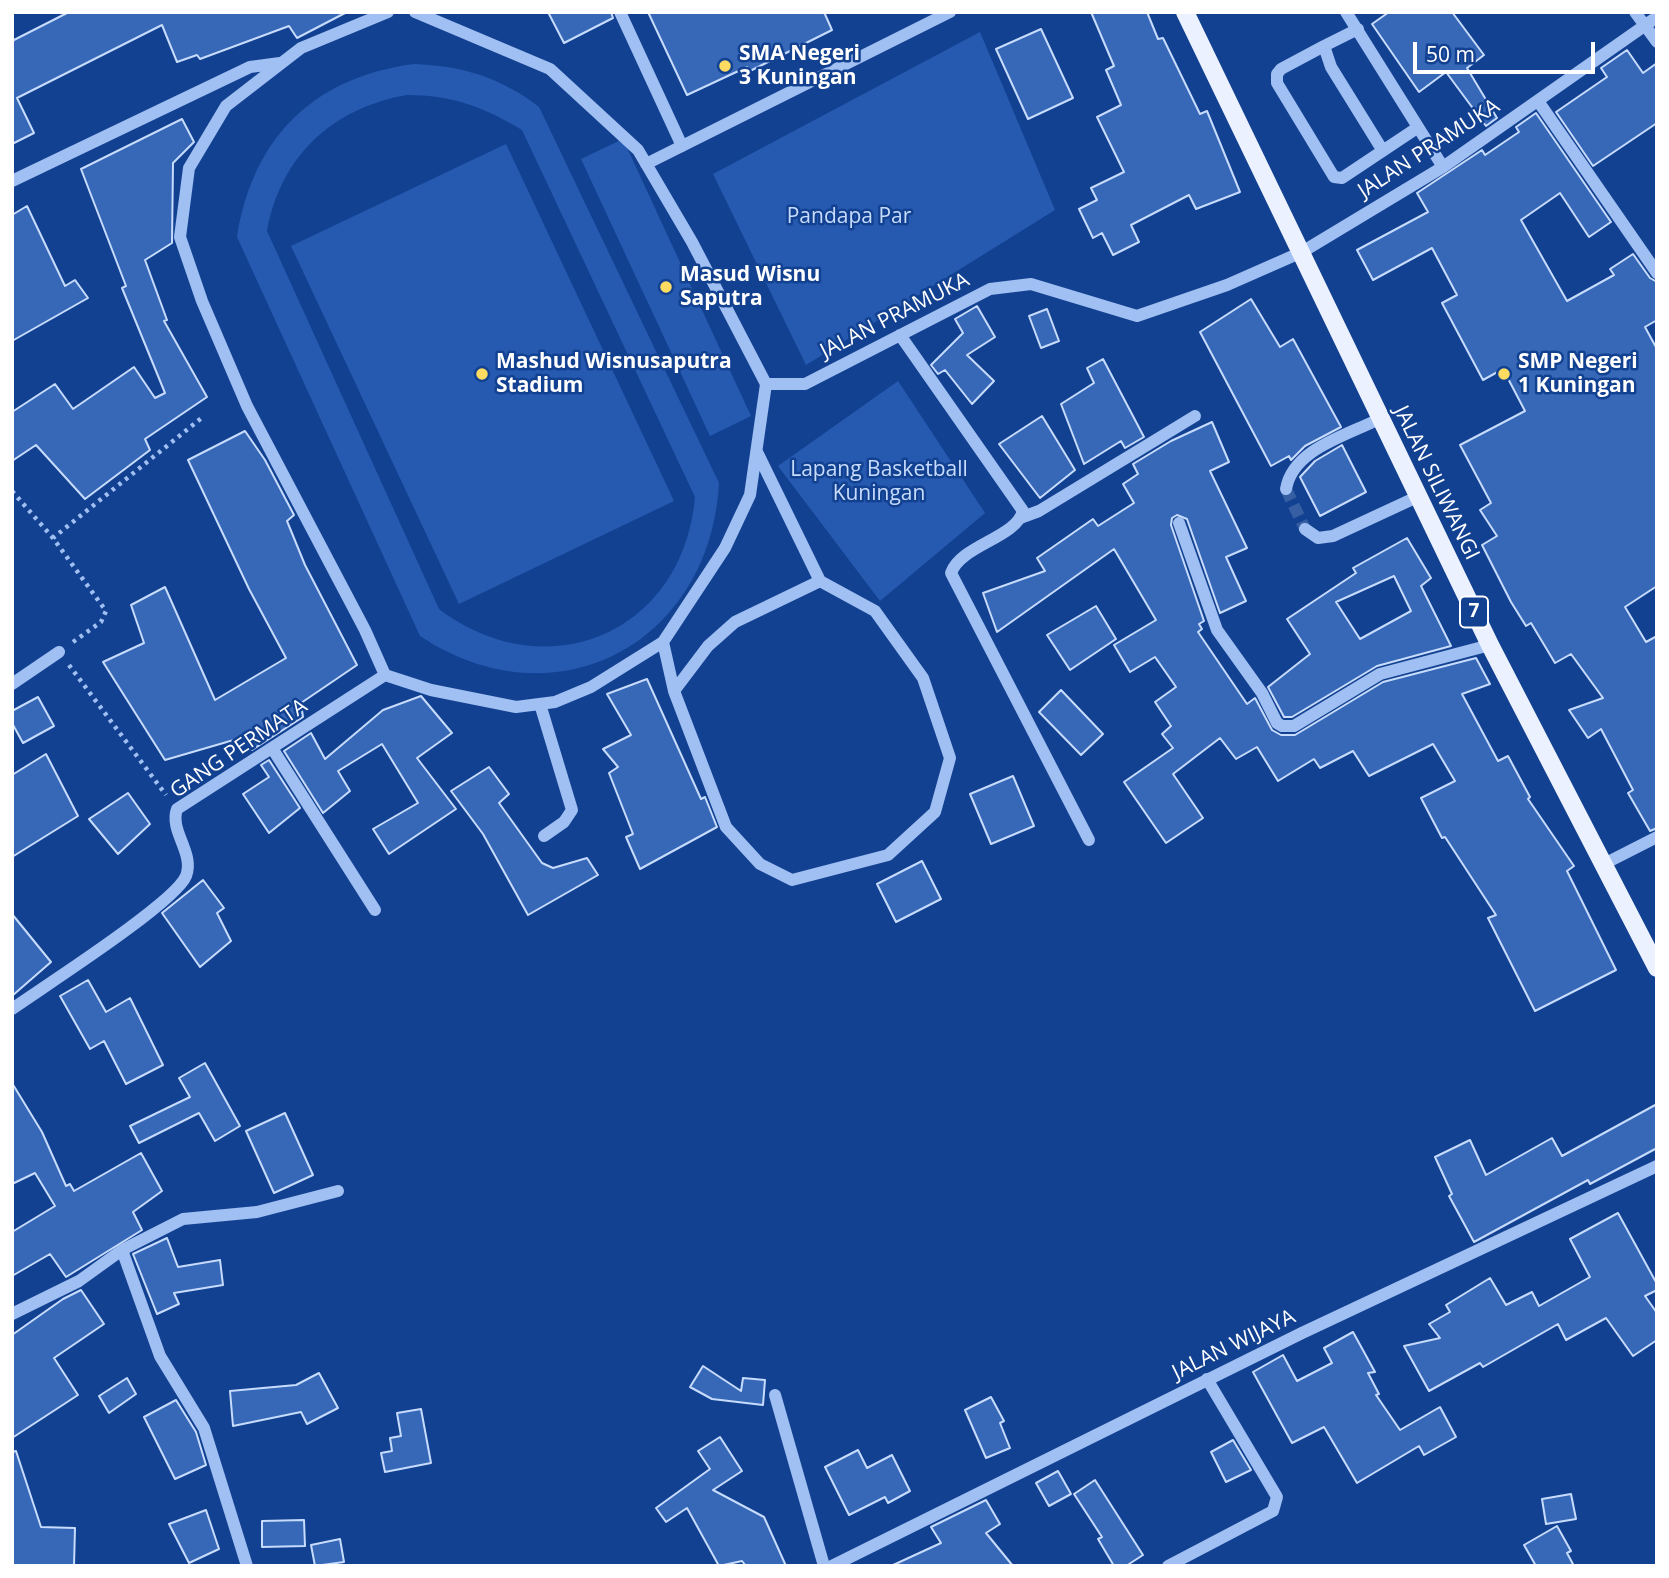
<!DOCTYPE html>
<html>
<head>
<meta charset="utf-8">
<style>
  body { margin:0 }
  #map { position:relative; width:1669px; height:1578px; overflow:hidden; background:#134191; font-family:"Open Sans",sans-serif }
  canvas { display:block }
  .frame { position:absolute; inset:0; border:14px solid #fff; pointer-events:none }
  .scale { position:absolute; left:1413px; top:42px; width:182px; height:32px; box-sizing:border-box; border:4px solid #fff; border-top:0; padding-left:9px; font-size:21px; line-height:24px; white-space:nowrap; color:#fff; -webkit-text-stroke:5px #134191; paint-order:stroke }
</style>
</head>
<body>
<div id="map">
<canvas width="1669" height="1578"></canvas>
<div class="frame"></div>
<div class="scale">50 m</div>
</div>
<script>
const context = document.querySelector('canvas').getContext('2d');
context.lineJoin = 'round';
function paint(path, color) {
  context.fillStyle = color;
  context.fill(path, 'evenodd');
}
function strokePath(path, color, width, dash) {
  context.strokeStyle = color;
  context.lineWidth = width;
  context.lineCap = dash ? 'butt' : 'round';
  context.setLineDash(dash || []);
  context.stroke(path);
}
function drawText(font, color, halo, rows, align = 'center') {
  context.font = font + ' "Open Sans",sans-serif';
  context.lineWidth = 5;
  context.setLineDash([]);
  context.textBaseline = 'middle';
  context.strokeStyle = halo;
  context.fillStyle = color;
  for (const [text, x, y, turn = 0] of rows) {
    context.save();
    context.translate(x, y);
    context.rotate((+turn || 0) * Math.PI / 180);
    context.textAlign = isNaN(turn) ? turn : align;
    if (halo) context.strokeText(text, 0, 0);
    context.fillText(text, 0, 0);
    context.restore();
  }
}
const green = new Path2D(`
  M980,32L1055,210L806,365L713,174Z
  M414,64C463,66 500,77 539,107L719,483C710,644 556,726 420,636L237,237C253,137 314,77 414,64ZM407,95C452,95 484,107 522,130L695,497C683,634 546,690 439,609L267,231C281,156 332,108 407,95Z
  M623,139L751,416L710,436L581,159Z
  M506,144L674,501L459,604L291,246Z
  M898,381L985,513L880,601L778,466Z`);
const building = new Path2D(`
  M69,12H347L297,38L289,26L200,59L197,55L177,62L162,25L17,98L34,133L12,144V41Z
  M548,12H611L613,18L564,43Z
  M648,12H824L832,30L750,71L747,67L687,95Z
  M1091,12H1147L1158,39L1163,38L1200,114L1207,111L1240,192L1196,209L1189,195L1131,225L1139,242L1113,255L1102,233L1093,238L1079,209L1097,200L1091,188L1124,172L1097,117L1121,105L1106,70L1114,66Z
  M1389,12H1452L1484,55L1467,68L1497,118L1486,126L1446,72L1419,92L1372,24Z
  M1041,29L1073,98L1028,119L996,49Z
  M1627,50L1643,73L1657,63V123L1593,166L1556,112L1607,77L1601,68Z
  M1536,113L1611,222L1589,237L1560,193L1521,220L1567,301L1614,275L1610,269L1633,254L1650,278L1657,282V320L1645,327L1657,349V586L1625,607L1646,642L1657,636V828L1650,831L1628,793L1633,790L1601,729L1588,738L1569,710L1603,698L1571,654L1555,663L1531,623L1526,626L1511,602L1482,545L1497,536L1480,510L1491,503L1460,445L1525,411L1503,369L1483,380L1442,303L1457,295L1432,248L1373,280L1357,250L1428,212L1417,193L1482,150L1485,155L1519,132L1516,127Z
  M182,119L194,142L173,163L172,243L145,260L167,320L164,321L207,397L145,439L150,450L85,499L36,445L12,461V412L55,384L73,409L134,367L155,398L165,393L122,288L126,286L81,169Z
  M27,206L65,286L75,280L88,298L12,341V215Z
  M1251,299L1280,347L1293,339L1341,427L1305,446L1291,460L1289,456L1271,466L1200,332Z
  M977,306L995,337L967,355L994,381L972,404L945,370L938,374L931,365L963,333L955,319Z
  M1047,309L1059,341L1041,348L1029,316Z
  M1103,359L1144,437L1125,448L1121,441L1084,464L1061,404L1094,383L1087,368Z
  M1042,416L1075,470L1040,498L999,444Z
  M1212,422L1229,462L1210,471L1247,548L1226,557L1246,601L1220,613L1187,519L1177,515L1172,518L1171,525L1204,621L1199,624L1202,629L1198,632L1247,704L1255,698L1272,730L1281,735H1295L1383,682L1476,658L1490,684L1462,694L1498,761L1508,756L1530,797L1528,799L1574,866L1567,871L1616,970L1535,1011L1488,918L1496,915L1445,837L1442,838L1421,798L1455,781L1433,744L1369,776L1353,751L1320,768L1314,759L1278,781L1257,747L1236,759L1220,738L1173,774L1203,818L1166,843L1124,782L1173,748L1162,734L1171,726L1155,702L1176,687L1155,657L1130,672L1114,645L1156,620L1114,549L997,632L983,593L1045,571L1037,558L1093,519L1098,526L1134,503L1123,484L1138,474L1133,464L1171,441Z
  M245,431L265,460L294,515L287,521L305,565L357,665L301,703L303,717L252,750L244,737L165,760L103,662L144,643L131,605L165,587L215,700L286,658L249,589L188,460Z
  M1342,445L1366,492L1320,516L1300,477L1315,461Z
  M1407,538L1431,578L1421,586L1451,646L1377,666L1292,717H1284L1268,687L1310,654L1287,619L1356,573L1353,568ZM1394,576L1411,611L1360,639L1336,602Z
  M1096,606L1116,639L1070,670L1047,635Z
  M647,679L701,799L705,797L717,827L640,869L626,837L633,834L609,773L618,767L603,749L631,735L607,694Z
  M1061,690L1103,734L1081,755L1039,712Z
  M421,696L452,733L417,758L456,809L389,854L373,829L418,803L382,744L338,771L350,791L323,813L284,751L311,733L325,759L383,710Z
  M38,697L54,726L23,743L12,723V711Z
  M46,754L78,816L12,857V775Z
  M269,760L300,808L269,833L243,794L269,777L261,765Z
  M489,767L509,794L499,803L542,863L553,868L587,858L598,875L528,915L483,834L451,791Z
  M1013,776L1034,826L991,844L970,794Z
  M128,793L150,824L118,854L89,819Z
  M922,861L941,899L896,922L877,884Z
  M203,880L224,908L217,913L231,941L200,967L162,913Z
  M12,914L51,962L12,996Z
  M88,980L106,1012L130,998L163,1065L126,1084L104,1041L90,1049L60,996Z
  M205,1063L240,1126L215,1141L199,1113L139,1143L130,1126L190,1097L179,1078Z
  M12,1083L42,1132L66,1186L70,1184L74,1191L141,1153L162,1191L133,1212L142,1230L66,1277L50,1254L12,1276V1232L55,1206L35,1173L12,1184Z
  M1657,1104V1148L1590,1184L1588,1180L1474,1242L1449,1196L1452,1194L1435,1157L1470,1140L1486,1175L1552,1138L1562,1156Z
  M285,1113L313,1175L274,1193L246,1131Z
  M1618,1213L1657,1284V1290L1645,1296L1657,1313V1340L1633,1356L1606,1318L1566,1340L1558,1324L1483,1367L1480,1363L1429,1391L1404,1346L1440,1338L1429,1324L1450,1312L1446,1305L1490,1278L1506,1305L1532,1292L1539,1306L1590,1277L1570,1239Z
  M167,1238L178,1267L220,1260L223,1285L174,1293L179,1304L157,1314L133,1254Z
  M81,1290L104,1324L54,1358L78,1395L12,1438V1335L63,1299Z
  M1353,1332L1375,1372L1368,1373L1379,1394L1376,1395L1400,1430L1440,1407L1456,1437L1424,1455L1419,1446L1357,1483L1324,1427L1292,1443L1253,1372L1283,1355L1297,1381L1332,1363L1324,1348Z
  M703,1366L741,1391L743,1378L765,1380L763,1405L712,1399L690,1387Z
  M319,1373L338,1408L307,1424L301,1412L233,1426L230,1391L296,1385Z
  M127,1378L136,1394L109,1413L99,1396Z
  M991,1397L1004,1421L1000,1423L1010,1448L986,1458L965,1410Z
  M176,1400L196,1432L206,1465L175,1479L144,1417Z
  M421,1409L431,1463L385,1472L381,1453L392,1451L390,1438L401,1436L397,1413Z
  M720,1437L742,1471L713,1490L764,1517L786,1566H746L742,1561L719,1566L687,1508L666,1522L656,1508L710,1469L698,1451Z
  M1233,1440L1251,1470L1226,1482L1211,1452Z
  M858,1450L867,1468L892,1455L910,1491L888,1503L885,1497L849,1515L825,1467Z
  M16,1451L41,1527L75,1528L74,1566H12V1452Z
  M1058,1471L1071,1494L1049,1506L1036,1483Z
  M1095,1480L1143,1555L1126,1566H1114L1098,1539L1102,1537L1074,1494Z
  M1571,1494L1576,1519L1546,1524L1542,1499Z
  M986,1500L1000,1524L986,1533L1013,1566H891L941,1543L931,1527Z
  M206,1510L219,1549L189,1563L169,1524Z
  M304,1520L305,1546L262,1547V1521Z
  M1557,1526L1571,1551L1567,1553L1574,1566H1536L1524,1545Z
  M340,1539L344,1562L315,1566L311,1545Z`);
const minorTunnel = new Path2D(`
  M1286,489L1305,529`);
const path = new Path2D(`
  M12,491L53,538
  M73,642L101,622L106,611L53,538L204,416
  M69,665L166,795`);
const minor = new Path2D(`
  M388,12L301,48L226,106L189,168L180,237L202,301L247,406L365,630L385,675L431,690L516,707L555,702L591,687L663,642L725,548L750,495L766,384
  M415,12L550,69L638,150L692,242L766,384H805L990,289L1031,284L1137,316L1227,285L1302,252L1443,167L1657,17
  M620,12L682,146
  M1346,12L1443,167
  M1635,12L1657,42
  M1358,29L1324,46L1331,67L1383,151
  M1324,46L1281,69L1277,74V83L1334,177L1342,178L1417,128
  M1538,101L1657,273
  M646,164L950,12
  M12,181L250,67L280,63
  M900,335L1023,511C1016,538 961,545 951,573L1089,840
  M1286,489C1293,449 1346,436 1379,419
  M1020,518L1039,511L1195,416
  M1179,523L1217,630L1262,693L1277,723L1282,726H1294L1380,674L1490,645
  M1305,529L1318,538L1333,536L1417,497
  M663,642L674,691L726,827L760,864L792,880L888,855L935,812L950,758L923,678L875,611L820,581L757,452
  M12,684L59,652
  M674,691L708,646L735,622L820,581
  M540,704L572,810L564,822L544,836
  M272,748L375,910
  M1602,865L1657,837
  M12,1009C43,987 175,903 186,876C195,853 169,831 177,809L385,675
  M122,1250L160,1356L204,1428L247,1566
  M12,1314L79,1281L122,1250L183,1219L257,1212L338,1191
  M775,1395L824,1566
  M832,1566L1302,1333L1657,1166
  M1168,1566L1273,1511L1277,1497L1207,1379`);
const major = new Path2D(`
  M1185,12L1490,645L1657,968`);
const markers = [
  [725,66,7,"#ffdc61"],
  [666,287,7,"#ffdc61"],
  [482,374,7,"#ffdc61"],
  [1504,374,7,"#ffdc61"]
];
const shields = [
  [1474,612,28]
];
const shieldNames = [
  ["7",1474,612]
];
const poiNames = [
  ["SMA Negeri",739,54],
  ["3 Kuningan",739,78],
  ["Masud Wisnu",680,275],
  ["Saputra",680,299],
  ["Mashud Wisnusaputra",496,362],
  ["Stadium",496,386],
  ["SMP Negeri",1518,362],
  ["1 Kuningan",1518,386]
];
const streetNames = [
  ["JALAN PRAMUKA",1429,149,-33],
  ["JALAN PRAMUKA",895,316,-27],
  ["JALAN SILIWANGI",1436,483,64],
  ["GANG PERMATA",239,749,-34],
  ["JALAN WIJAYA",1234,1345,-26]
];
const parkNames = [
  ["Pandapa Par",849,217],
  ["Lapang Basketball",879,470],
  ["Kuningan",879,494]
];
paint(green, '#255ab0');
paint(building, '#3768b8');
strokePath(building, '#c7dcfc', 2);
strokePath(minorTunnel, '#365ea2', 12, [12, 6]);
strokePath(path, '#a0bff2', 4.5, [3.5, 5]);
strokePath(minor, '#a0bff2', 12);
strokePath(major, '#ebf1ff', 18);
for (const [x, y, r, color] of markers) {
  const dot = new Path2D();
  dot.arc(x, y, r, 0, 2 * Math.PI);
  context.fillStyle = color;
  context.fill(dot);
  strokePath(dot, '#134191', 2.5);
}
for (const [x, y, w] of shields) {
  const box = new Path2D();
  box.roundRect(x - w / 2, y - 15.5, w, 31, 5);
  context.fillStyle = '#134191';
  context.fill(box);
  strokePath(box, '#fff', 2);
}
drawText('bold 19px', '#fff', null, shieldNames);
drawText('bold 21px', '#fff', '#134191', poiNames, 'left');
drawText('21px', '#fff', '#134191', streetNames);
drawText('21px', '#c7dcfc', '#134191', parkNames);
</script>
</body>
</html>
